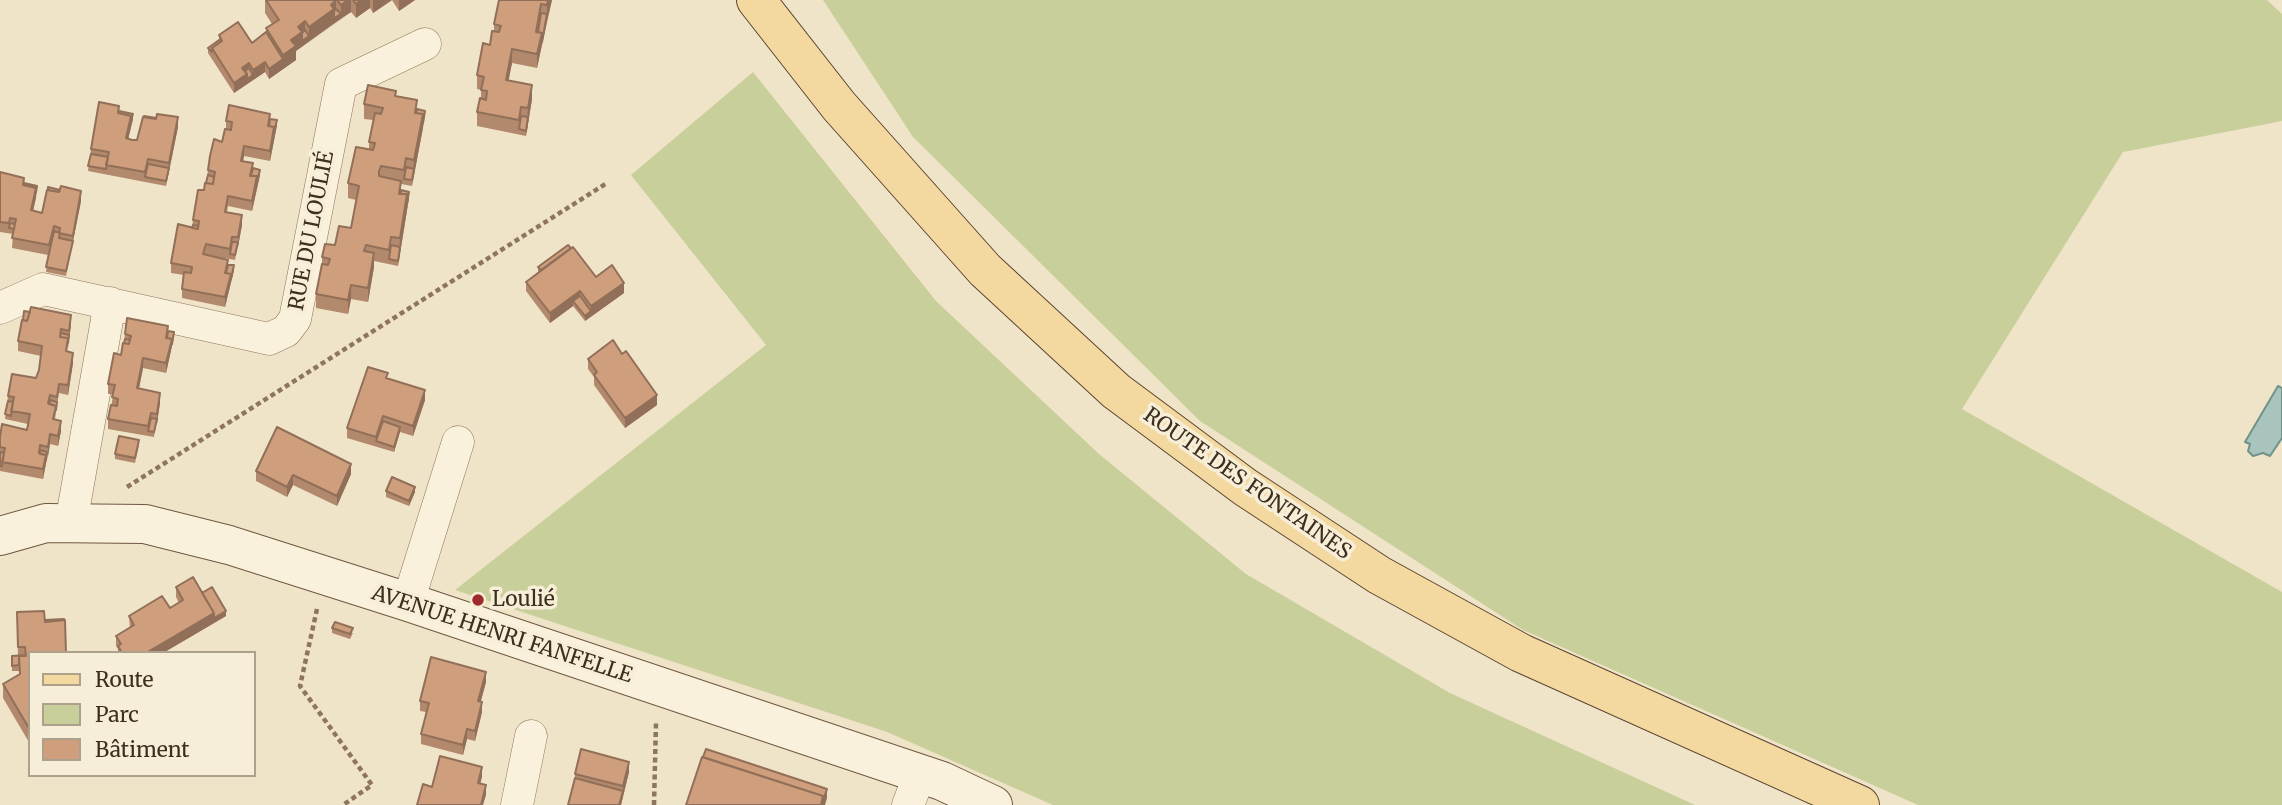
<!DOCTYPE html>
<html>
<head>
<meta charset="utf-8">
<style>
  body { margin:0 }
  #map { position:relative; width:2282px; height:805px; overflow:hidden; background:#f0e4c8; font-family:Merriweather,serif }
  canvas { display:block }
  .legend { position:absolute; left:28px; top:651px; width:228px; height:126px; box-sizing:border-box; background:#f7eed8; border:2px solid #ada18e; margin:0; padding:9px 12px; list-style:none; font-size:21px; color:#3d2e20 }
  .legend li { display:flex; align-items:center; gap:14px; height:35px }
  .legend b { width:35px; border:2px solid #ada18e }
</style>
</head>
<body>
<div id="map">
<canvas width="2282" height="805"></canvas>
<ul class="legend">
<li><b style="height:9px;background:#f3d9a0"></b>Route</li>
<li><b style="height:19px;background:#c9cf9b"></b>Parc</li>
<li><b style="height:19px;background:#cf9f7d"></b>Bâtiment</li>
</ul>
</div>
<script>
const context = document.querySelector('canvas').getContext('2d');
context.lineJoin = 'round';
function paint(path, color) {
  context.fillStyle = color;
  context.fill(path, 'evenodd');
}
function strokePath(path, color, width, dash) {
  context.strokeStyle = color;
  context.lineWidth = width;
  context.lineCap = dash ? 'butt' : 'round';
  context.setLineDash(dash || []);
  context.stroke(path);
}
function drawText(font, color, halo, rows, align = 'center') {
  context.font = font + ' Merriweather,serif';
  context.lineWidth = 7;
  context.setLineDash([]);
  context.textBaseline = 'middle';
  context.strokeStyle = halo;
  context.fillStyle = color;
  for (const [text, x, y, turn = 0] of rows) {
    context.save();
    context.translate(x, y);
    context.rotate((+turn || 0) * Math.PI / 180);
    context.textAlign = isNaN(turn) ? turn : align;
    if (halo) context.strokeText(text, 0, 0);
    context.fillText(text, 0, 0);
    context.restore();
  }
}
const green = new Path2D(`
  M823,0H2267L2282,14V121L2123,152L1962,409L2282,592V805H1918L1523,630L1200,421L913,137Z
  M753,72L936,301L1099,454L1246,574L1450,693L1695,805H1053L887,732L455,590L766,345L631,175Z`);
const water = new Path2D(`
  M2278,386L2282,388V438L2270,456L2263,453L2253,456L2248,451L2250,444L2245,442Z`);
const path = new Path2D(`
  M127,487L607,183
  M317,609L300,686L372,785L343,805
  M654,805L656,722`);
const street = new Path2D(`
  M0,308L43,289L269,339L286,331L295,319L341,84L425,44
  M71,523L110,303
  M408,602L458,442
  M517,805L531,736
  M908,805L920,774`);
const secondary = new Path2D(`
  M0,536L46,523L145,524L229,545L408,602L942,781L993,805`);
const primary = new Path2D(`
  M756,0L839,106L985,270L1116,391L1245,487L1379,575L1521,653L1860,805`);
const wall = new Path2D(`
  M265,0H415L399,11L392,0L373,13L370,8L356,18L351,12L296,51V60L269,79L265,72L234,93L208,53V48L219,40V35L252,43L266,32V28L272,24L265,13Z
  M499,0H552L537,68L512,63L508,80L532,99L526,136L477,126V112L481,99V90L477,89V75L490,45L494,31V24Z
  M396,96L417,109L425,116L412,186L401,184V190L409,198L398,266L374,261V267L368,302L351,299L348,314L316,308V294L322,264V257L351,228L356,200L348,198V183L369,150V142L373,120L364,119V104Z
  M119,111L133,119L128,139L137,140L178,127L166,186L88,171L91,149Z
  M270,119L277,125L270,161L244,156L243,161L253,168L260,175L252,211L228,206L227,212L242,225L235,260L206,255L228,265L234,270L225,307L182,298V289L184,275L171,273V263L192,228L193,220L206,183L208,170L222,142L226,129V121Z
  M0,172L24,183L37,191L33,211L42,213L81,201L66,276L46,272L48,255L12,248L13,234L0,232Z
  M538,267L596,277L624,293L585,321L573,306L550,323L526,291V282L538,272Z
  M71,325L67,351L73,363L68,395L59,393L55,419L61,431L58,446L50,444L43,479L0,471V437L27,430L28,424L5,419L8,396L36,378L39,370L41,356L18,351V341Z
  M168,331L174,337L166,373L143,368L139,388L160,403L154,437L108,429V419L112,402L113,394H108V384L121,355L124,343L125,334Z
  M588,359L657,405L625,428L594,385V377L588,369Z
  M388,378L425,400L413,436L400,432L394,452L347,438V428Z
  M139,445L135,463L115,459V454Z
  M256,471L351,474L337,506L293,485L287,497L256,481Z
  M386,491L415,492L409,506L386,497Z
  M176,587L202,593L226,616L163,653H118V649L116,646V636L130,628L129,616L170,608L179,603L176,597Z
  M17,612L30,653V744L3,698V684L19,674V671H12V661L18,656Z
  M332,628L353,633L350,639L332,633Z
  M486,682L481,701L482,712L475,741L467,739L463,755L421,744V734L426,712L420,711V701Z
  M629,772L621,805L575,778V774Z`);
const shadedWall = new Path2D(`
  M336,0V14L334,16V23L296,51V60L269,79V69L283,59V55L298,27L305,21V36H309V27Z
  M348,0H351V12L334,23V18L341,14V5Z
  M361,0H370V8L356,18V4Z
  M373,0H392L373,13Z
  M399,0H415L399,11Z
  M548,0H552L547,20V5Z
  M547,14V20L537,68V54Z
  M512,49V63L506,94V80Z
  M265,62V72L234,93V83L242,68L249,63V73L253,75V70Z
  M532,85V99L526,136L528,108Z
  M425,111L423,128L412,186L414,160L423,114Z
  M133,114V119L126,148V138L131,116Z
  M178,117V127L166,186L169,163Z
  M277,120V125L270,161V151Z
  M244,146V156L241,171V161Z
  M260,170V175L252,211V201L257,176Z
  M37,186L36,198L31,220V210Z
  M81,191V201L66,276L73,236Z
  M409,192V198L398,266L400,238L407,194Z
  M242,215V225L238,247V237Z
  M374,253V267L368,302V288Z
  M234,265V270L225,307V297Z
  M624,283V293L585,321V316L591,311V306Z
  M351,285V299L348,314V300Z
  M580,291V301H573V306L550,323V313Z
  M71,315V325L68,348V343Z
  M174,332V337L166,373V363Z
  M73,353V363L68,395V385Z
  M143,358V368L137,398V388Z
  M425,390V400L413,436V426Z
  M160,393V403L157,424V414Z
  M657,395V405L625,428V418Z
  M61,421V431L58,446V436Z
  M400,427V432L394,452V447Z
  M50,434V444L48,457V447Z
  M47,452V457L43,479V469Z
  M351,464V474L337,506V496Z
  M293,475V485L287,497V487Z
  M415,487V492L409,506V501Z
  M226,611V616L163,653H146L214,613Z
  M486,672V682L478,711V701Z
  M482,702V712L475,741V731Z
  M467,729V739L463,755V745Z
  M629,762V772L621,805H619Z
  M482,767V777L478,793V783Z
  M486,785V795L483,805H481Z
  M827,789V798L825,805H821Z`);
const building = new Path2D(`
  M266,0H336L331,5L334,9L309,27L305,21L298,27L302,32L291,40L296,46L283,55L266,28L279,20Z
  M337,0H348L341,5Z
  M353,0H361L356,4Z
  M499,0H548L547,5L541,4L536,32L542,33L537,54L512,49L506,80L532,85L528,108L521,107L519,120L477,112L480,98L486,100L487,91L481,90L484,77L477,75L483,43L490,45L492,31L499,32L501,26L494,24Z
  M336,9L341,14L334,18V11Z
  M541,13L547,14L542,42V33L538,32Z
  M238,22L252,43L266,32L283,59L269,69L265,62L253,70L249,63L242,68L247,74L234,83L212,48L222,41L219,35Z
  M305,30L309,36L302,41V33Z
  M219,40L220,42L212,48V52L208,48Z
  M249,68L253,75L247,79V74L245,71Z
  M368,85L396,91L395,96L417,100L415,113L423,114L414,160L406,158L404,170L381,166L379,171V176L401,181L399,194H407L400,238L391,237L389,250L366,245L364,251L374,253L368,288L351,285L348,300L316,294L322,264L328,265L330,259L322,257L325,244L335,245L339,226L351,228L359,186L348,183L356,147L373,150L375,143L369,142L375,113L381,114L383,108L364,104Z
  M99,102L119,106L118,113L131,116L126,138L132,140H137L143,117L156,119L157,114L178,117L169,163L148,159L145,172L106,165L109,152L91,149Z
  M229,105L270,114L268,126L274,127L270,151L244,146L241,161L253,163L250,176H257L252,201L228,196L225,212L242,215L238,237H232L230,249L206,244L203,254L228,260L225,273L231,274L225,297L182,289L184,272L191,273L192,267L171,263L178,224L198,229L199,221L193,220L198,190H204L205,183L213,184L215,172L208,170L210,156L214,139L222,142L225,129L231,130L232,122L226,121Z
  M417,109L425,111L423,123V114L416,113Z
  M119,111L133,114L131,120V116L118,113Z
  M144,116L156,118V119L144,117Z
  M521,116L528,117L526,131L519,129Z
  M270,119L277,120L274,132V127L269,126Z
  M91,154L108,157L106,169L88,166Z
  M148,164L169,168L166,181L145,177Z
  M406,167L414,169L412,180L404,179Z
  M253,168L260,170L257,181V176H251Z
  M0,172L24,178L23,185L36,188L31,210L42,213L47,190L59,192L61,186L81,191L73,236L59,233L60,228L54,226L49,245L12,238L16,219L10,218L9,223L0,222Z
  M208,175L214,177L213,184L206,183Z
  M24,183L37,186L36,192V188L24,185Z
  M48,187L60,190L59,192L48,190Z
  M401,190L409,192L407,203V194H401Z
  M10,223L15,224L14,229L9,228Z
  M193,225L198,226V229L192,228Z
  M54,231L60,233L59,238L73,241L66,271L46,267Z
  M232,242H238L235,255L230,254Z
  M391,245L400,247L398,261L389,259Z
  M568,245L571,248L541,270L538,267Z
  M573,247L596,277L612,265L624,283L591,306L580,291L550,313L526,282Z
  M228,265H234L231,279V274L226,273Z
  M580,296L591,311L585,316L573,301Z
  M31,307L71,315L69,331L61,329L60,337L68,338L66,351L73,353L68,385L59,384L57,397L50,395L48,403L56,406L53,419L61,421L58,436L50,434L48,447L40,445L39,453L46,455L43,469L2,462L5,448L0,447V437L2,424L27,430L30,414L11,411L14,397L8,396L12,374L36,378L39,370L42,346L18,341L22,320L27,321Z
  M24,311L30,312L27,321L23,320Z
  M127,318L168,326L166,338L172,339L166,363L143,358L137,388L160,393L157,414L151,413L148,426L108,419L111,405L117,406L118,399L112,397L115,385L108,384L114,353L121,355L123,343L129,344L131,336L125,334Z
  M168,331L174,332L172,344V339L167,338Z
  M61,333L69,335L68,343V338L60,337Z
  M125,339L130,340L129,344L124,343Z
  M613,340L622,354L626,351L657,395L625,418L594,375L597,372L588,359Z
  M368,367L388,373L386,378L425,390L413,426L383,416L376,437L347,428Z
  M50,400L57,402L56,410V406L49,404Z
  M8,401L13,402L11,416L5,414Z
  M151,418L157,419L154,432L148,431Z
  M383,421L400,427L394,447L376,441Z
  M277,427L351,464L337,496L293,475L287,487L256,471Z
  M119,436L139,440L135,458L115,454Z
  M40,450L47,452L46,460V455L40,454Z
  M0,452L4,453L2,466H0Z
  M392,477L415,487L409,501L386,491Z
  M193,577L214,613L146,653H122L118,646L121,644L116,636L134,625L129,616L162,596L170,608L183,600L176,587Z
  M212,587L226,611L214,618V613L202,593Z
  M44,611L45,622L65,620L66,653H30V730L3,684L20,674L19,656H26L25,647H18L17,612Z
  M64,619V620L45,622V620Z
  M335,622L353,628L350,634L332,628Z
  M25,655L19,656V665L12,666V656Z
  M431,657L486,672L478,701L482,702L475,731L467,729L463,745L421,734L429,703L420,701Z
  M581,749L629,762L623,786L575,774Z
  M706,749L827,789L823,801V796L703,757Z
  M440,756L482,767L478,783L486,785L481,805H417L423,784L432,787Z
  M702,757L823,796L821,805H686Z
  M575,778L623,791L619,805H568Z`);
const markers = [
  [478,600,7,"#9e2a2b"]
];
const streetNames = [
  ["RUE DU LOULIÉ",312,231,-79],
  ["ROUTE DES FONTAINES",1247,484,35],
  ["AVENUE HENRI FANFELLE",502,635,18]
];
const poiNames = [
  ["Loulié",492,600]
];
paint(green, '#c9cf9b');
paint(water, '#a9c4bc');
strokePath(water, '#6f938a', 2);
strokePath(street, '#8d765c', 33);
strokePath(secondary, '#6f573f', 40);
strokePath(primary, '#5b4430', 40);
strokePath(path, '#8d765c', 4.5, [5, 3.5]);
strokePath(street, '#faf1dc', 32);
strokePath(secondary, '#faf1dc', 38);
strokePath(primary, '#f3d9a0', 38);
paint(wall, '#b2896c');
paint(shadedWall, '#916f58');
paint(building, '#cf9f7d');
strokePath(building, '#916f58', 2);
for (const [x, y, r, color] of markers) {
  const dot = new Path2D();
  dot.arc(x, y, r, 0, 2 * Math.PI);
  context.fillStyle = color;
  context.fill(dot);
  strokePath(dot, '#f7eed8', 2.5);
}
drawText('21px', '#3d2e20', '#f7eed8', streetNames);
drawText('21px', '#3d2e20', '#f7eed8', poiNames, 'left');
</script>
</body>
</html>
